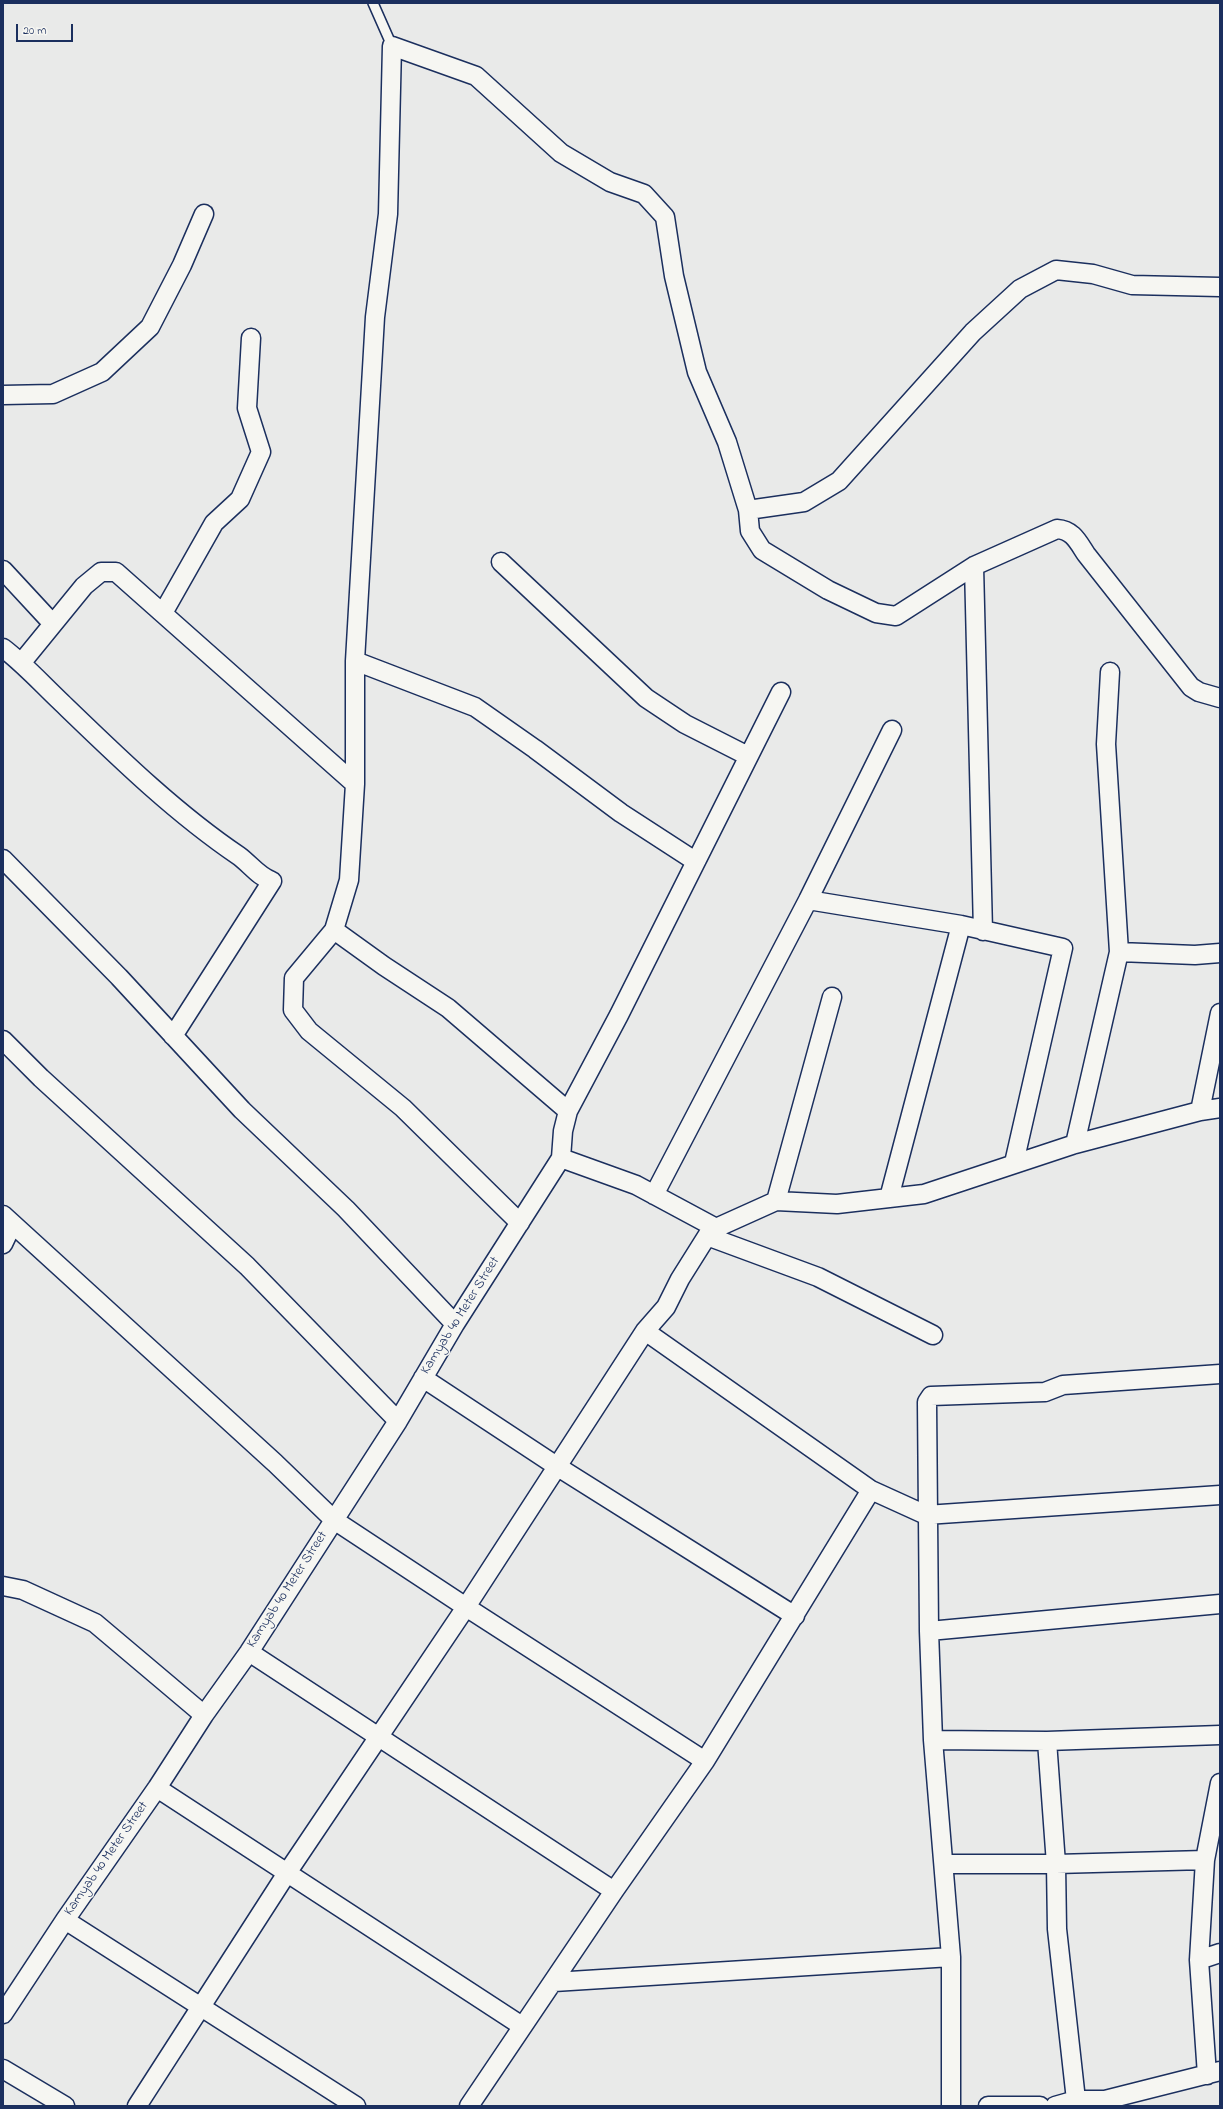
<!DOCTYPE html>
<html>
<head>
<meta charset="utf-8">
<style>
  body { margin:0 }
  #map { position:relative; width:1223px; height:2109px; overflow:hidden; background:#e9eae9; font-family:"Indie Flower",sans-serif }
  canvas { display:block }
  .frame { position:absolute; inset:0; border:4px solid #1b2f5e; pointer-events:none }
  .scale { position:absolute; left:16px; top:24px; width:57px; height:18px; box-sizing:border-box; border:2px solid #1b2f5e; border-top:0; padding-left:5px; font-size:12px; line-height:14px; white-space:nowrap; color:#1b2f5e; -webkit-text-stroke:3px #f6f6f2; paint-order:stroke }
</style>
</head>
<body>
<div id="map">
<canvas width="1223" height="2109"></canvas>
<div class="frame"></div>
<div class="scale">20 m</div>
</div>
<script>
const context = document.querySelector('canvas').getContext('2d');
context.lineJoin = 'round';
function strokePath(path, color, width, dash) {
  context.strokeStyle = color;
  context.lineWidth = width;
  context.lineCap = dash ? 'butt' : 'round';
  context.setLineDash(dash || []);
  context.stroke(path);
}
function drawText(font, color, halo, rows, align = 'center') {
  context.font = font + ' "Indie Flower",sans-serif';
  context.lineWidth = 3;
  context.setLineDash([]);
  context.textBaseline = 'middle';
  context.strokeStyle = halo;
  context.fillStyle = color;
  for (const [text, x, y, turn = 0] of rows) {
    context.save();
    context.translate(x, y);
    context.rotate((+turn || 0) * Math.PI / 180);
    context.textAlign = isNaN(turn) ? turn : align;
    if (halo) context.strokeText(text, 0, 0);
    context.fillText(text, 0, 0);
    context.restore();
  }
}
const lane = new Path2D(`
  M373,3L392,46`);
const street = new Path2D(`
  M3,395L53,394L102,372L150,327L182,265L204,214
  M748,510L804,502L839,481L973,332L1020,289L1056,270L1093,274L1132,285L1220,287
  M501,562L646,698L685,724L748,756
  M974,566L983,931
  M3,570L53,624
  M163,613L214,523L240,499L261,452L247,408L251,338
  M3,648C24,664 41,683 60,701C117,756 174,812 239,856C250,864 259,877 272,881L173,1036
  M355,661L475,707L535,749L621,813L695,861
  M22,662L84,586L101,572H116L355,784
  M3,859L119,977L242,1110L346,1209L455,1324
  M808,900L961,925L1063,948L1014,1163
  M334,930L384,966L448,1008L568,1111
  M1119,952L1195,955L1220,953
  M3,1040L41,1078L247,1266L398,1421
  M1200,1111L1220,1013
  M1075,1144L1119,952L1106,744L1110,672
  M561,1158L636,1185L716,1228
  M654,1195L808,900L892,730
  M889,1198L961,925
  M776,1201L832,997
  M3,1215L275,1463L334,1520L466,1607L705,1761
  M520,1223L403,1108L309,1031L293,1010L294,978L334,930L349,880L355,784V661L375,317L388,214L392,46L476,76L561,153L610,182L644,194L665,217L674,276L697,372L727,442L748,510L750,531L762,550L828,590L876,613L896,616L974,566L1057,529C1073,530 1078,542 1086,554L1191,687L1199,692L1220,698
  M707,1236L818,1277L933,1335
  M3,1244L12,1225
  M645,1331L871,1490L926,1515L1220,1495
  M423,1378L558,1467L795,1616
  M3,1586L23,1590L95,1623L204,1715
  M929,1631L1220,1604
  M249,1652L614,1891
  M933,1740L1047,1741L1220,1735
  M1047,1741L1056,1864L1057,1929L1076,2100
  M157,1788L522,2026
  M945,1864H1056L1205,1860
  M65,1920L356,2106
  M1199,1960L1220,1953
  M554,1982L951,1957
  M3,2014L65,1920L157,1788L204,1715L249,1652L398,1421L455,1324L561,1158L563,1131L568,1111L619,1015L781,692
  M3,2069L65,2106
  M1207,2075L1199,1960L1205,1860L1220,1783
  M137,2106L287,1873L466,1607L645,1331L666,1307L680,1279L707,1236L716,1228L776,1201L837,1204L924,1194L1075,1144L1200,1111L1220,1108
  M469,2106L614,1891L705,1761L871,1490
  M951,2106V1957L933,1740L929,1631L927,1402L931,1396L1045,1392L1063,1385L1220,1374
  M988,2106H1040
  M1055,2106L1076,2100H1105L1220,2071`);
const streetNames = [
  ["Kamyab 40 Meter Street",461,1316,-58],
  ["Kamyab 40 Meter Street",288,1590,-57],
  ["Kamyab 40 Meter Street",107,1859,-55]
];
strokePath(lane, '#1b2f5e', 12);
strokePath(street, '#1b2f5e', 21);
strokePath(lane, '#f6f6f2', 9);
strokePath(street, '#f6f6f2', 18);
drawText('14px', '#1b2f5e', '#f6f6f2', streetNames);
</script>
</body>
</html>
